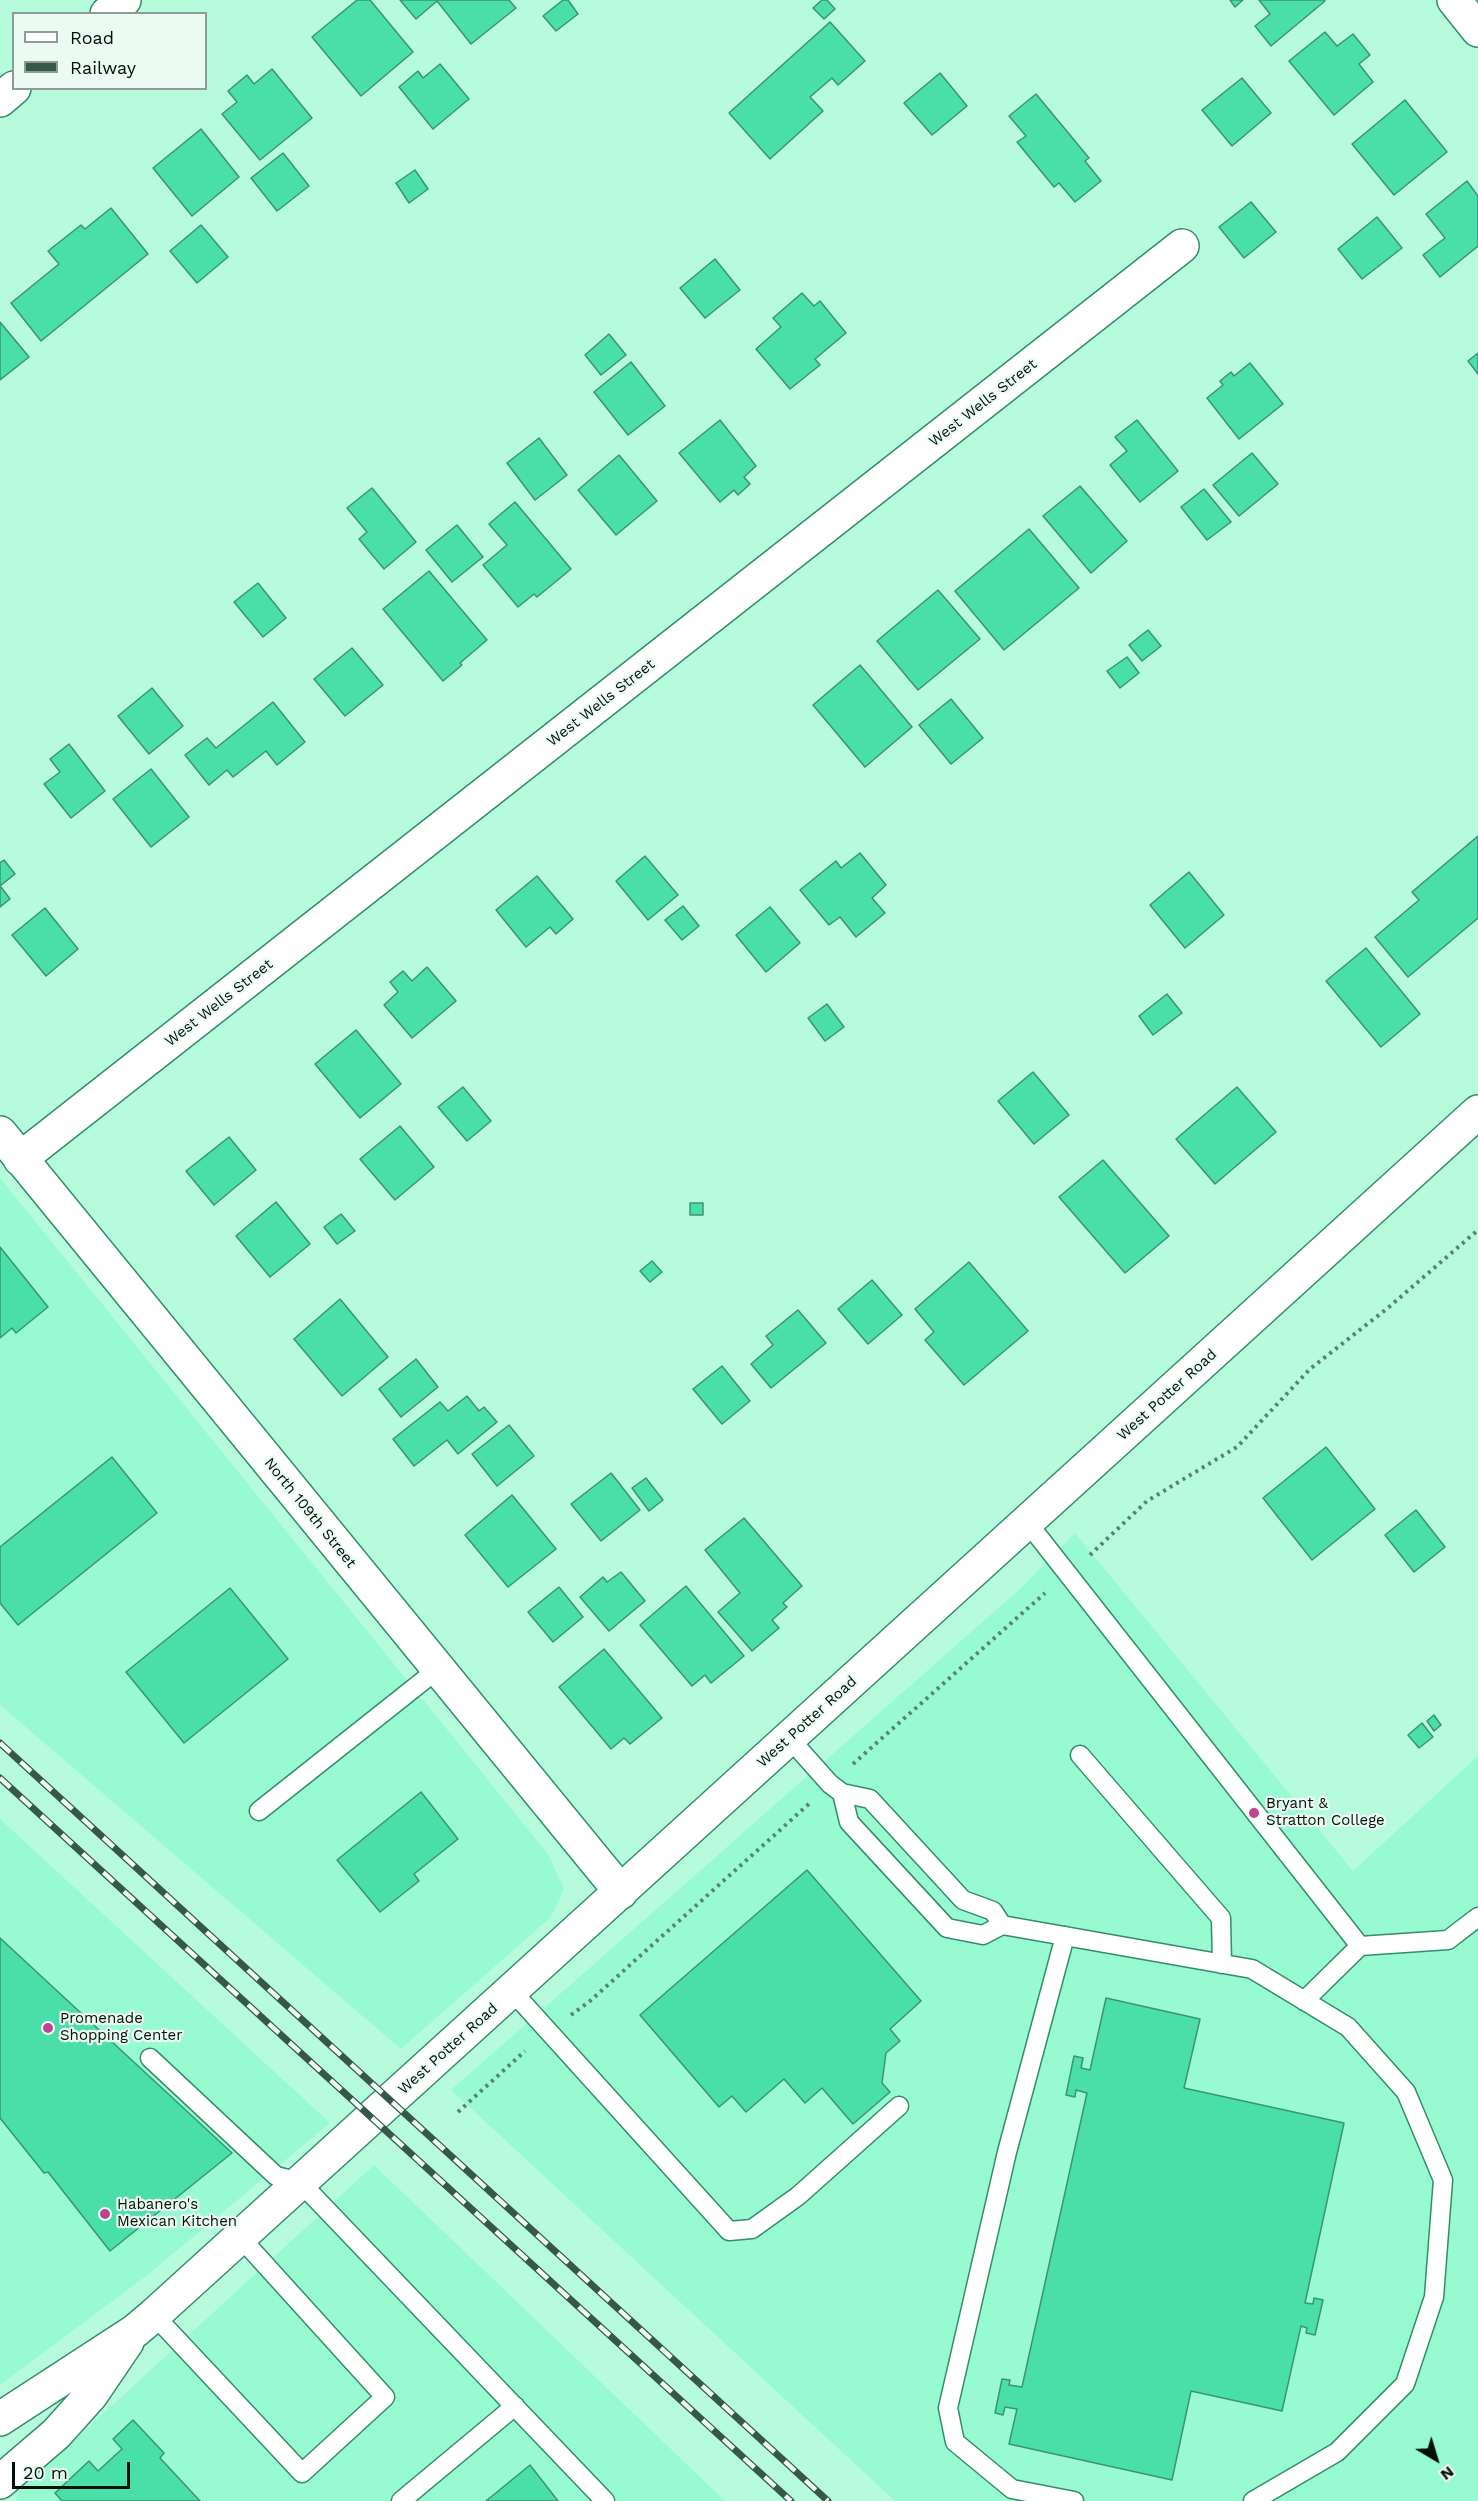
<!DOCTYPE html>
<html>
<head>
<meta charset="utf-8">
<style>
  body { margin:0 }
  #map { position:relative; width:1478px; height:2501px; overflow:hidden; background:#b7fbdd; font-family:"Work Sans",sans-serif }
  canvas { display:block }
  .legend { position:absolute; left:12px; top:12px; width:195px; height:78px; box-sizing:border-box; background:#ebfbf4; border:2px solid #8d9d96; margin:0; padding:8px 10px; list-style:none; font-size:18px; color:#001108 }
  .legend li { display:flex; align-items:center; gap:12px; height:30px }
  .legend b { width:30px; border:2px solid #8d9d96 }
  .north { position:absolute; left:1406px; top:2429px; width:60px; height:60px; -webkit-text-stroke:4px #ebfbf4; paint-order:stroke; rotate:142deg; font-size:16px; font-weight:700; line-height:24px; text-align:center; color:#001108 }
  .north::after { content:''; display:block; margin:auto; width:21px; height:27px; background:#001108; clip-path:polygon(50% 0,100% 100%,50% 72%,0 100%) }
  .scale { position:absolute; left:12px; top:2462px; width:118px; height:27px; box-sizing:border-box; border:3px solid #001108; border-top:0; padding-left:8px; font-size:18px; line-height:21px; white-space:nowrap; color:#001108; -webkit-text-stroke:4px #ebfbf4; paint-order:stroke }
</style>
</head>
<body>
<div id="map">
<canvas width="1478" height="2501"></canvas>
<ul class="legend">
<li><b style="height:8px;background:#fff"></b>Road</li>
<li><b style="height:8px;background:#375849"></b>Railway</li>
</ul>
<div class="north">N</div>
<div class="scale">20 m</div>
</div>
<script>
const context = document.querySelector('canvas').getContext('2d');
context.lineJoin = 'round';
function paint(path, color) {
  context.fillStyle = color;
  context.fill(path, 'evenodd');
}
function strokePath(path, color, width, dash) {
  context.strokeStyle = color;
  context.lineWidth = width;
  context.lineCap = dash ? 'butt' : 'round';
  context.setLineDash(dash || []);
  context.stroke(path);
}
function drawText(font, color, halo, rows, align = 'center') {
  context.font = font + ' "Work Sans",sans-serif';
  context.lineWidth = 4.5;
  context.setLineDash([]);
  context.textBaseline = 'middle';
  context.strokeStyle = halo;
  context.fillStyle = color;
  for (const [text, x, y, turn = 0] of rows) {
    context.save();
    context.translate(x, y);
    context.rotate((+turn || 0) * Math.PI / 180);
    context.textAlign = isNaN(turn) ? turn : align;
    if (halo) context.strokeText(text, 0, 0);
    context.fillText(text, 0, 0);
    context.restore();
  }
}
const built = new Path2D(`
  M0,1178L548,1854L564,1889L551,1917L401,2049L0,1705Z
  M1075,1533L1353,1871L1478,1756V2501H895L451,2090L1020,1589Z
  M0,1819L330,2123L145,2277L0,2385Z
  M374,2165L725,2501H15L21,2489Z`);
const building = new Path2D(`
  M357,0H370L413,52L361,96L312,37Z
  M400,0H509L516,8L471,44L437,1L416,19Z
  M563,0H568L578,14L556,31L543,16Z
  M822,0H827L835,9L824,19L813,8Z
  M1230,0H1243L1235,7Z
  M1259,0H1324L1325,1L1271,46L1255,26L1270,14Z
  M830,22L865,61L838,85L832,78L810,97L823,111L770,159L729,113Z
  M1325,32L1337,46L1353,34L1370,55L1359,64L1373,82L1334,115L1289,61Z
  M440,64L469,99L433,129L399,87L418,71L423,78Z
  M272,69L312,118L260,160L222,114L237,102L228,91L247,75L254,84Z
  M940,73L967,106L932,135L904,103Z
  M1242,78L1271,113L1232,146L1202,110Z
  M1036,94L1089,158L1085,161L1101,181L1075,202L1059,183L1054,187L1017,142L1026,136L1009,116Z
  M1405,100L1447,152L1394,195L1352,144Z
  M201,129L239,177L192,216L153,168Z
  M283,153L309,186L277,211L251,178Z
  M415,170L428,189L409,203L396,183Z
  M1467,181L1478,196V246L1440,277L1423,255L1445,238L1426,214Z
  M1251,202L1276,232L1244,258L1219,227Z
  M111,208L148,254L41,341L11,303L59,264L48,251L81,225L85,229Z
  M1377,217L1402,248L1362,279L1338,249Z
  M201,225L228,257L197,283L170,251Z
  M715,259L740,290L705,318L680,288Z
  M802,293L814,306L820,301L846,333L815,359L820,365L790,389L756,349L781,327L773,318Z
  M0,322L29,357L0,380Z
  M609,334L626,355L601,375L585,355Z
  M1478,353V374L1468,361Z
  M631,362L665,406L628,435L594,392Z
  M1250,363L1283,404L1239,439L1207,398L1223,385L1220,381L1231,372L1234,376Z
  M720,420L756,466L744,477L750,484L738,495L734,490L720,502L679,453Z
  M1137,420L1178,471L1140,502L1110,465L1127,451L1115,437Z
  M539,438L567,475L535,500L507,463Z
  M1252,453L1278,484L1239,516L1213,485Z
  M619,455L657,501L616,535L578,490Z
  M1080,486L1127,541L1091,573L1043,516Z
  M372,488L416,542L384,569L359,539L367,532L347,508Z
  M1204,489L1231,522L1207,540L1181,507Z
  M515,502L571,569L537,597L534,594L518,607L483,565L507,545L489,524Z
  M457,525L483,557L452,582L426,550Z
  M1029,529L1079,588L1004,650L955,591Z
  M429,571L487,640L460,663L462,665L443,681L383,609Z
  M258,583L286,618L263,637L234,602Z
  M938,590L980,639L918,690L877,641Z
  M1148,630L1161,646L1142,661L1129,645Z
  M352,648L383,685L345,716L314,679Z
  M1127,657L1139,673L1120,688L1107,671Z
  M860,665L912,727L865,767L813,705Z
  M152,688L183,726L149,754L118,716Z
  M951,699L983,738L951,764L919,725Z
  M273,702L305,742L277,765L266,751L233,777L227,770L209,785L185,755L207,738L216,748Z
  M69,744L105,791L71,818L44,784L60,772L50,759Z
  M151,769L189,817L151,847L113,799Z
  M1478,836V918L1408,977L1375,937L1419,900L1412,892Z
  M860,853L886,885L872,898L885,913L856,937L840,917L829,925L800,890L836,861L841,868Z
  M645,856L678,895L648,920L616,881Z
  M4,860L15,874L0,886V863Z
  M1189,872L1224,915L1185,948L1150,905Z
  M537,876L573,919L556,934L550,927L526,947L496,910Z
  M1,887L10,899L0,907V888Z
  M683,906L699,926L682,940L665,920Z
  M770,907L800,943L766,972L736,935Z
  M45,908L78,949L46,976L12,935Z
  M1366,948L1420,1014L1381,1047L1326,981Z
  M427,967L456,1001L412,1038L384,1005L398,992L390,982L403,971L412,981Z
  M1167,994L1182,1013L1153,1035L1139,1016Z
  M827,1004L844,1027L825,1041L808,1018Z
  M356,1030L401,1084L360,1118L315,1064Z
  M1033,1072L1069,1115L1034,1144L998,1101Z
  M463,1087L491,1121L467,1141L438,1107Z
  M1237,1087L1276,1132L1215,1184L1176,1139Z
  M400,1126L434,1167L395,1200L360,1159Z
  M229,1137L256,1170L214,1205L186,1171Z
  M1103,1160L1169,1236L1125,1273L1059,1197Z
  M276,1202L310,1244L270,1277L236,1236Z
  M690,1203H703V1215H690Z
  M341,1214L355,1231L337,1244L324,1227Z
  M0,1247L48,1307L16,1333L12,1328L0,1338Z
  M652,1261L662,1272L650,1282L640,1271Z
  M969,1262L1028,1331L964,1385L925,1340L934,1332L915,1309Z
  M872,1280L902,1315L868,1344L838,1309Z
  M340,1299L388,1357L342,1396L294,1339Z
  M798,1310L826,1343L771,1388L751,1364L773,1345L766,1336Z
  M416,1359L438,1387L401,1417L379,1389Z
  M722,1366L750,1401L722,1424L693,1389Z
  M467,1396L479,1411L484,1407L497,1422L458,1454L447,1440L414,1466L393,1439L440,1402L448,1411Z
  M509,1425L534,1456L497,1486L472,1454Z
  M1326,1447L1375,1509L1312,1560L1263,1498Z
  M112,1457L157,1513L18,1625L0,1603V1547Z
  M611,1473L640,1510L601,1541L571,1504Z
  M646,1478L663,1500L649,1511L632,1488Z
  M512,1495L556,1549L508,1587L465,1535Z
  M1416,1510L1445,1547L1414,1572L1385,1535Z
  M744,1518L802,1586L783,1603L787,1607L772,1620L779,1628L752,1651L718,1612L740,1593L705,1550Z
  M621,1572L645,1601L609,1631L580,1597L603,1577L607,1582Z
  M686,1586L744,1656L711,1683L705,1675L692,1686L640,1625Z
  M559,1587L583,1617L553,1642L528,1612Z
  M230,1588L288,1659L184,1743L126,1672Z
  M604,1649L662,1718L630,1744L624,1738L611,1749L559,1687Z
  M1434,1715L1441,1725L1434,1731L1427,1721Z
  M1422,1723L1433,1737L1419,1748L1408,1735Z
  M421,1792L458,1839L414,1874L419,1881L380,1912L337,1860Z
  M807,1870L921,2001L890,2029L900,2041L886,2053L882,2083L890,2092L853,2124L822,2088L805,2103L784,2079L746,2112L732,2096L719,2107L640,2015Z
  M0,1938L232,2153L110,2251L48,2172L44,2173L0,2118Z
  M1106,1998L1200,2019L1184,2088L1344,2123L1305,2303L1313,2304L1314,2298L1323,2300L1315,2335L1306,2333L1307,2328L1301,2326L1282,2411L1191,2391L1172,2480L1009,2444L1017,2409L1005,2407L1003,2415L995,2413L1002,2379L1010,2380L1009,2385L1022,2387L1087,2093L1076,2090L1075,2097L1066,2095L1074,2056L1083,2058L1081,2068L1090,2070Z
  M133,2420L164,2453L160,2458L200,2501H62L55,2493L89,2461L98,2471L122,2449L113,2439Z
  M530,2465L558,2501H486Z`);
const path = new Path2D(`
  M1090,1555L1147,1501L1237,1447L1310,1369L1389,1307L1478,1230
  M853,1764L1045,1593
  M571,2015L590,2001L810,1803
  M458,2112L525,2051`);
const service = new Path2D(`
  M1027,1522L1360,1946L1448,1940L1478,1917
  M789,1738L830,1784L842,1793L870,1799L963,1900L993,1911L1002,1925L983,1935L947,1928L849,1822L842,1793
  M1080,1755L1221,1918L1222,1964
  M259,1811L438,1669
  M1002,1925L1252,1969L1348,2027L1406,2092L1443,2180L1434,2297L1405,2384L1337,2452L1253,2501
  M1065,1936L1007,2152L948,2408L955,2442L1012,2489L1074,2501
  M512,1991L729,2231L752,2229L798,2196L899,2106
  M1304,2001L1360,1946
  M150,2058L276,2176L300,2182L605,2501
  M154,2315L302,2473L385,2397L240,2237
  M401,2501L515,2406`);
const minor = new Path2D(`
  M1454,0L1478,30
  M107,14L124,0
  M0,100L14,88
  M0,1133L621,1892
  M20,1159L1182,246
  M0,2419L135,2331L154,2315L1478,1112
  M0,2482L56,2434L91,2395L127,2342`);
const rail = new Path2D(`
  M0,1743L828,2501
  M0,1778L791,2501`);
const markers = [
  [1254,1813,6,"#c04392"],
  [48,2028,6,"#c04392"],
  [105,2214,6,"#c04392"]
];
const streetNames = [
  ["West Wells Street",983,403,-38],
  ["West Wells Street",601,703,-38],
  ["West Wells Street",219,1003,-38],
  ["West Potter Road",1167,1395,-42],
  ["North 109th Street",310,1513,51],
  ["West Potter Road",807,1722,-42],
  ["West Potter Road",448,2049,-42]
];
const poiNames = [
  ["Bryant &",1266,1804],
  ["Stratton College",1266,1821],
  ["Promenade",60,2019],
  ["Shopping Center",60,2036],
  ["Habanero's",117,2205],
  ["Mexican Kitchen",117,2222]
];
paint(built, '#97fad0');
paint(building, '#4adea9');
strokePath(building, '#3b9573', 1.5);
strokePath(service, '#338d6c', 21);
strokePath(minor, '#338d6c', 36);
strokePath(path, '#5a8471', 4, [3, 4.5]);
strokePath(service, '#fff', 18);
strokePath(minor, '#fff', 33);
strokePath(rail, '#375849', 7);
strokePath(rail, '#ebfbf4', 4.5, [14]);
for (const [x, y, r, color] of markers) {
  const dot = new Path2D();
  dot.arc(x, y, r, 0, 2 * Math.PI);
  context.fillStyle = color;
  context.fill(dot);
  strokePath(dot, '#ebfbf4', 2);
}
drawText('15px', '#001108', '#ebfbf4', streetNames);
drawText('15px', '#001108', '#ebfbf4', poiNames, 'left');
</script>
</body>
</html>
